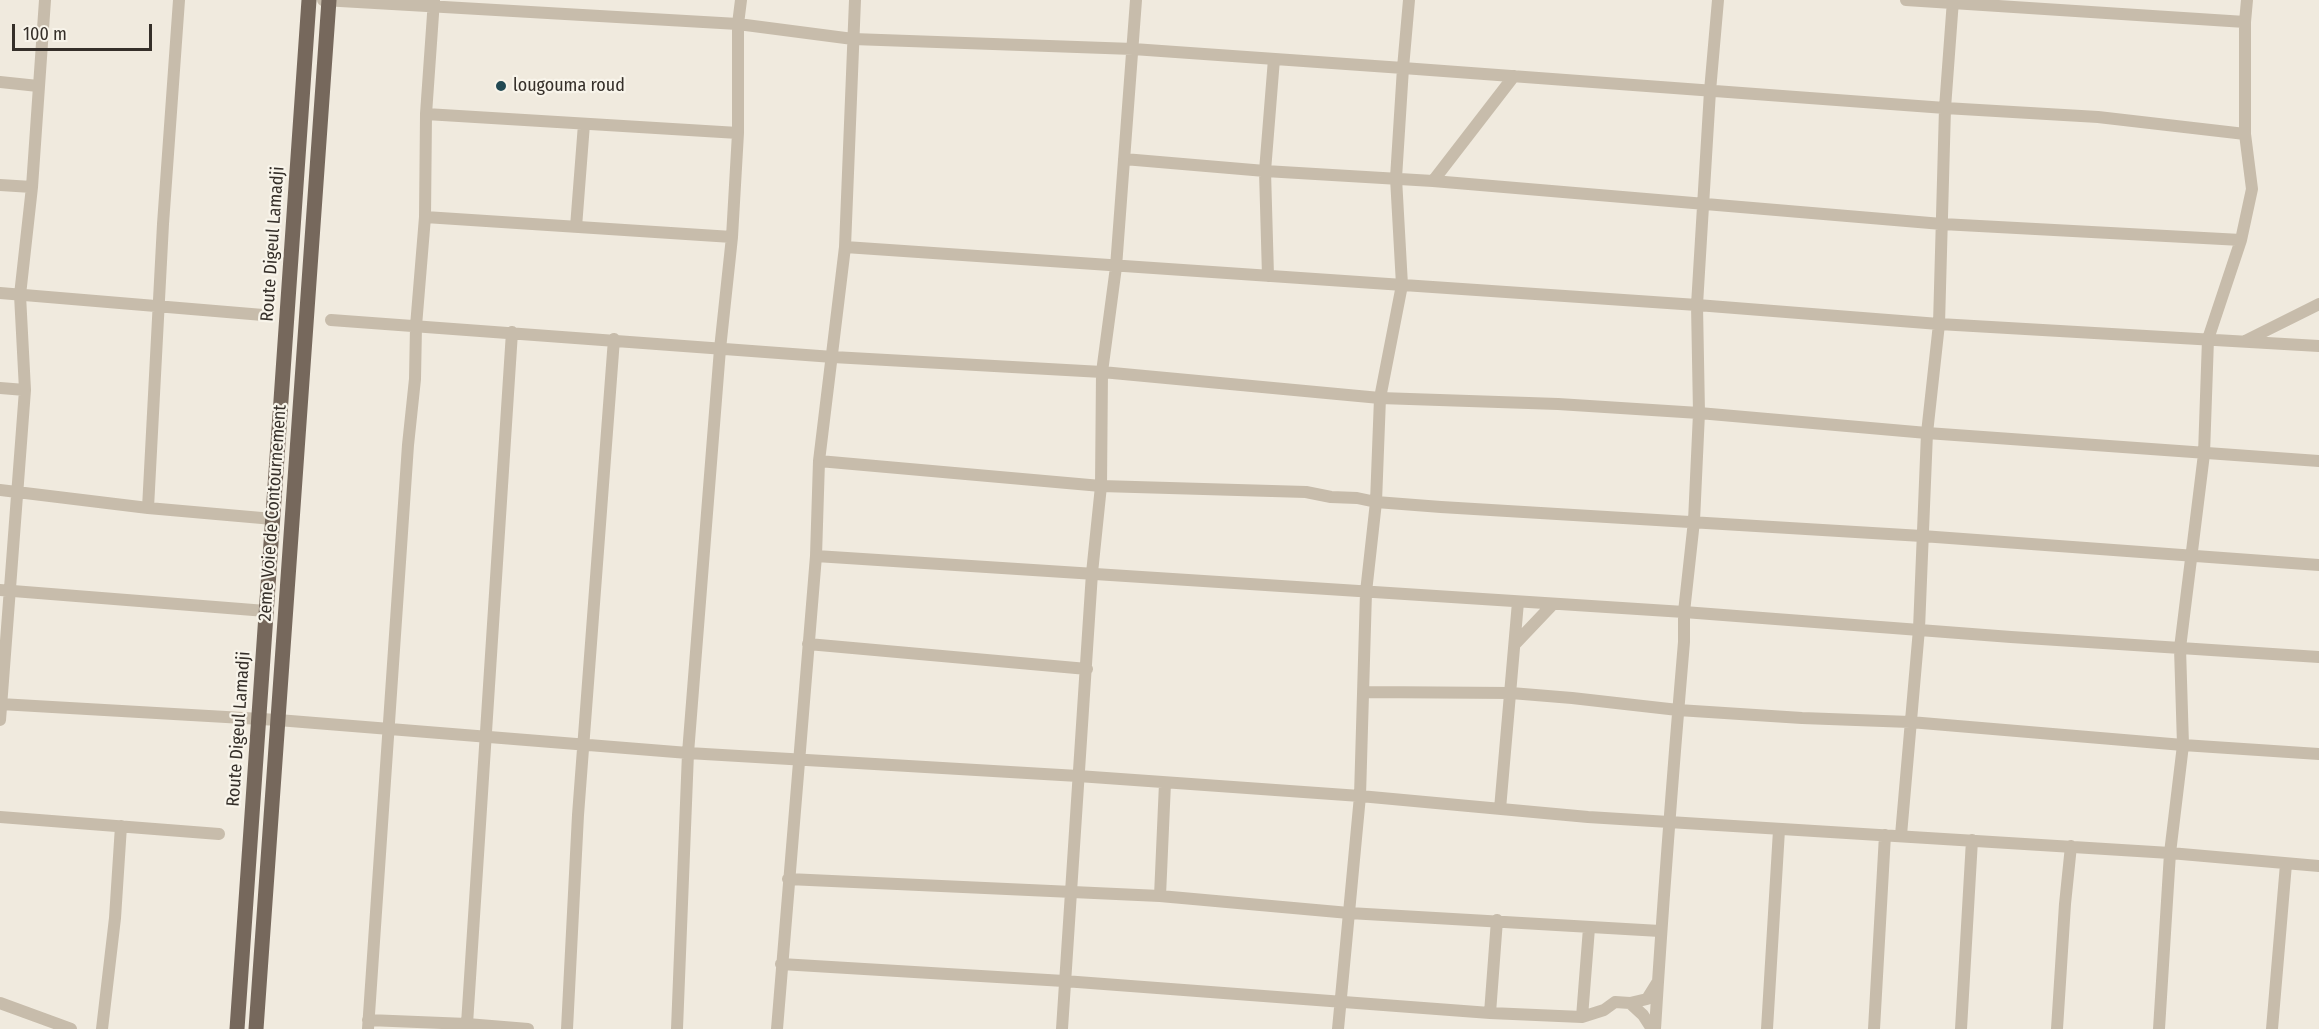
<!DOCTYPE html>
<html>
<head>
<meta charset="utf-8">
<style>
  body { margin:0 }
  #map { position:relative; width:2319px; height:1029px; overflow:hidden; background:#f0eade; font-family:"Fira Sans Condensed",sans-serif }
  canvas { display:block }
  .scale { position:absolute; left:12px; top:24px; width:140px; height:27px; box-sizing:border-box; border:3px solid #352f29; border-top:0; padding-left:8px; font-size:18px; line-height:21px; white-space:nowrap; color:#352f29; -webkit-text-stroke:4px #f8f4ea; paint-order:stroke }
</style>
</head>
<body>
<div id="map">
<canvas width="2319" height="1029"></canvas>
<div class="scale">100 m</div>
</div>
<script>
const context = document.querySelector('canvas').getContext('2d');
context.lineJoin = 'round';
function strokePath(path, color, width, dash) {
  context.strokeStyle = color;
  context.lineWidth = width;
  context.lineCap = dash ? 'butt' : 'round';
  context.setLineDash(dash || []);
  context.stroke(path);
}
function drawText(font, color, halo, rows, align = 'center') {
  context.font = font + ' "Fira Sans Condensed",sans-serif';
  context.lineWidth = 4.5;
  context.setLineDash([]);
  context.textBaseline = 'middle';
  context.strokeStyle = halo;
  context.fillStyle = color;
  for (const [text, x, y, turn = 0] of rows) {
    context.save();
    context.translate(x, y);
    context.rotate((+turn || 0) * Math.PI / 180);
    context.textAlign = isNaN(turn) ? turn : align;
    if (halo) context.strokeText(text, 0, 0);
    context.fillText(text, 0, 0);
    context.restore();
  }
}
const minor = new Path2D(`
  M323,0L738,24L853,39L1133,49L1403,68L1945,108L2098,117L2245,134
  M1906,0L2245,22
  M0,82L38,86
  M426,114L738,133
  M1124,159L1265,171L1433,181L1942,224L2241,240
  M1433,181L1514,76
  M0,185L32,187
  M425,217L732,237
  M576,227L584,124
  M845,247L1697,305L1939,324L2319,346
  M1268,276L1265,171L1274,59
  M0,293L263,315
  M331,320L833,357L1102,372L1380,398L1558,404L1699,413L1927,433L2319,461
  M512,332L467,1024L528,1029
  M2245,341L2319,304
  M0,388L25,390
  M819,461L1101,486L1306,492L1331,497L1357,498L1376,502L1441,507L1922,536L2319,565
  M0,490L148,508L273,519
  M148,508L163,224L179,0
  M816,556L1684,612L2011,637L2319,657
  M0,590L266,611
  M808,644L1087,669
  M1515,644L1553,604
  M1364,692L1511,693L1572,698L1678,710L1802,718L1910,722L2183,745L2319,754
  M0,704L278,720L688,753L1078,776L1360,796L1588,817L2170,853L2319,866
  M0,720L25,390L20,295L32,187L45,0
  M1500,809L1518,602
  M0,817L219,834
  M1901,835L1919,629L1927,433L1939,324L1945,108L1953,0
  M788,879L1160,896L1349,913L1660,931
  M1160,896L1165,783
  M781,964L1064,981L1490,1013L1582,1017L1604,1010L1615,1002L1630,1003L1643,1015L1652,1029
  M0,1003L71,1029
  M1630,1003L1647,999L1657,983
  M1490,1013L1497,920
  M1582,1017L1589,928
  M368,1020L467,1024
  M102,1029L115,918L121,826
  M368,1029L408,445L415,379L416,326L425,217L426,114L434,0
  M567,1029L578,815L614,339
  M677,1029L688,753L720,349L732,237L738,133V24L741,0
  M777,1029L816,556L819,461L845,247L855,0
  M1062,1029L1092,573L1101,486L1102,372L1116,267L1136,0
  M1338,1029L1360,796L1366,592L1376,502L1380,398L1402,285L1396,178L1403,68L1409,0
  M1655,1029C1663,900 1673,771 1684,642V612L1694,521L1699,413L1697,305L1710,91L1718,0
  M1767,1029L1779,830
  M1874,1029L1885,835
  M1961,1029L1972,840
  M2057,1029L2065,904L2071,846
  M2159,1029L2170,853L2183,745L2180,648L2204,454L2208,339L2241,240L2252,189L2245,134V22L2247,0
  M2272,1029L2286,864`);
const major = new Path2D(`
  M237,1029L309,0
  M256,1029L329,0`);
const markers = [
  [501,86,6,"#224953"]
];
const poiNames = [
  ["lougouma roud",513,86]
];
const streetNames = [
  ["Route Digeul Lamadji",273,244,-86],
  ["2eme Voie de Contournement",273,513,-86],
  ["Route Digeul Lamadji",239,729,-86]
];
strokePath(minor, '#c7bcab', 12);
strokePath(major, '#76685c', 15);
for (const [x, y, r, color] of markers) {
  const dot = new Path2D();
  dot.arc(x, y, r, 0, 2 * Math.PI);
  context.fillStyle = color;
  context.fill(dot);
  strokePath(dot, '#f8f4ea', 2);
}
drawText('18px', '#352f29', '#f8f4ea', poiNames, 'left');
drawText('18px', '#352f29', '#f8f4ea', streetNames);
</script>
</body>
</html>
